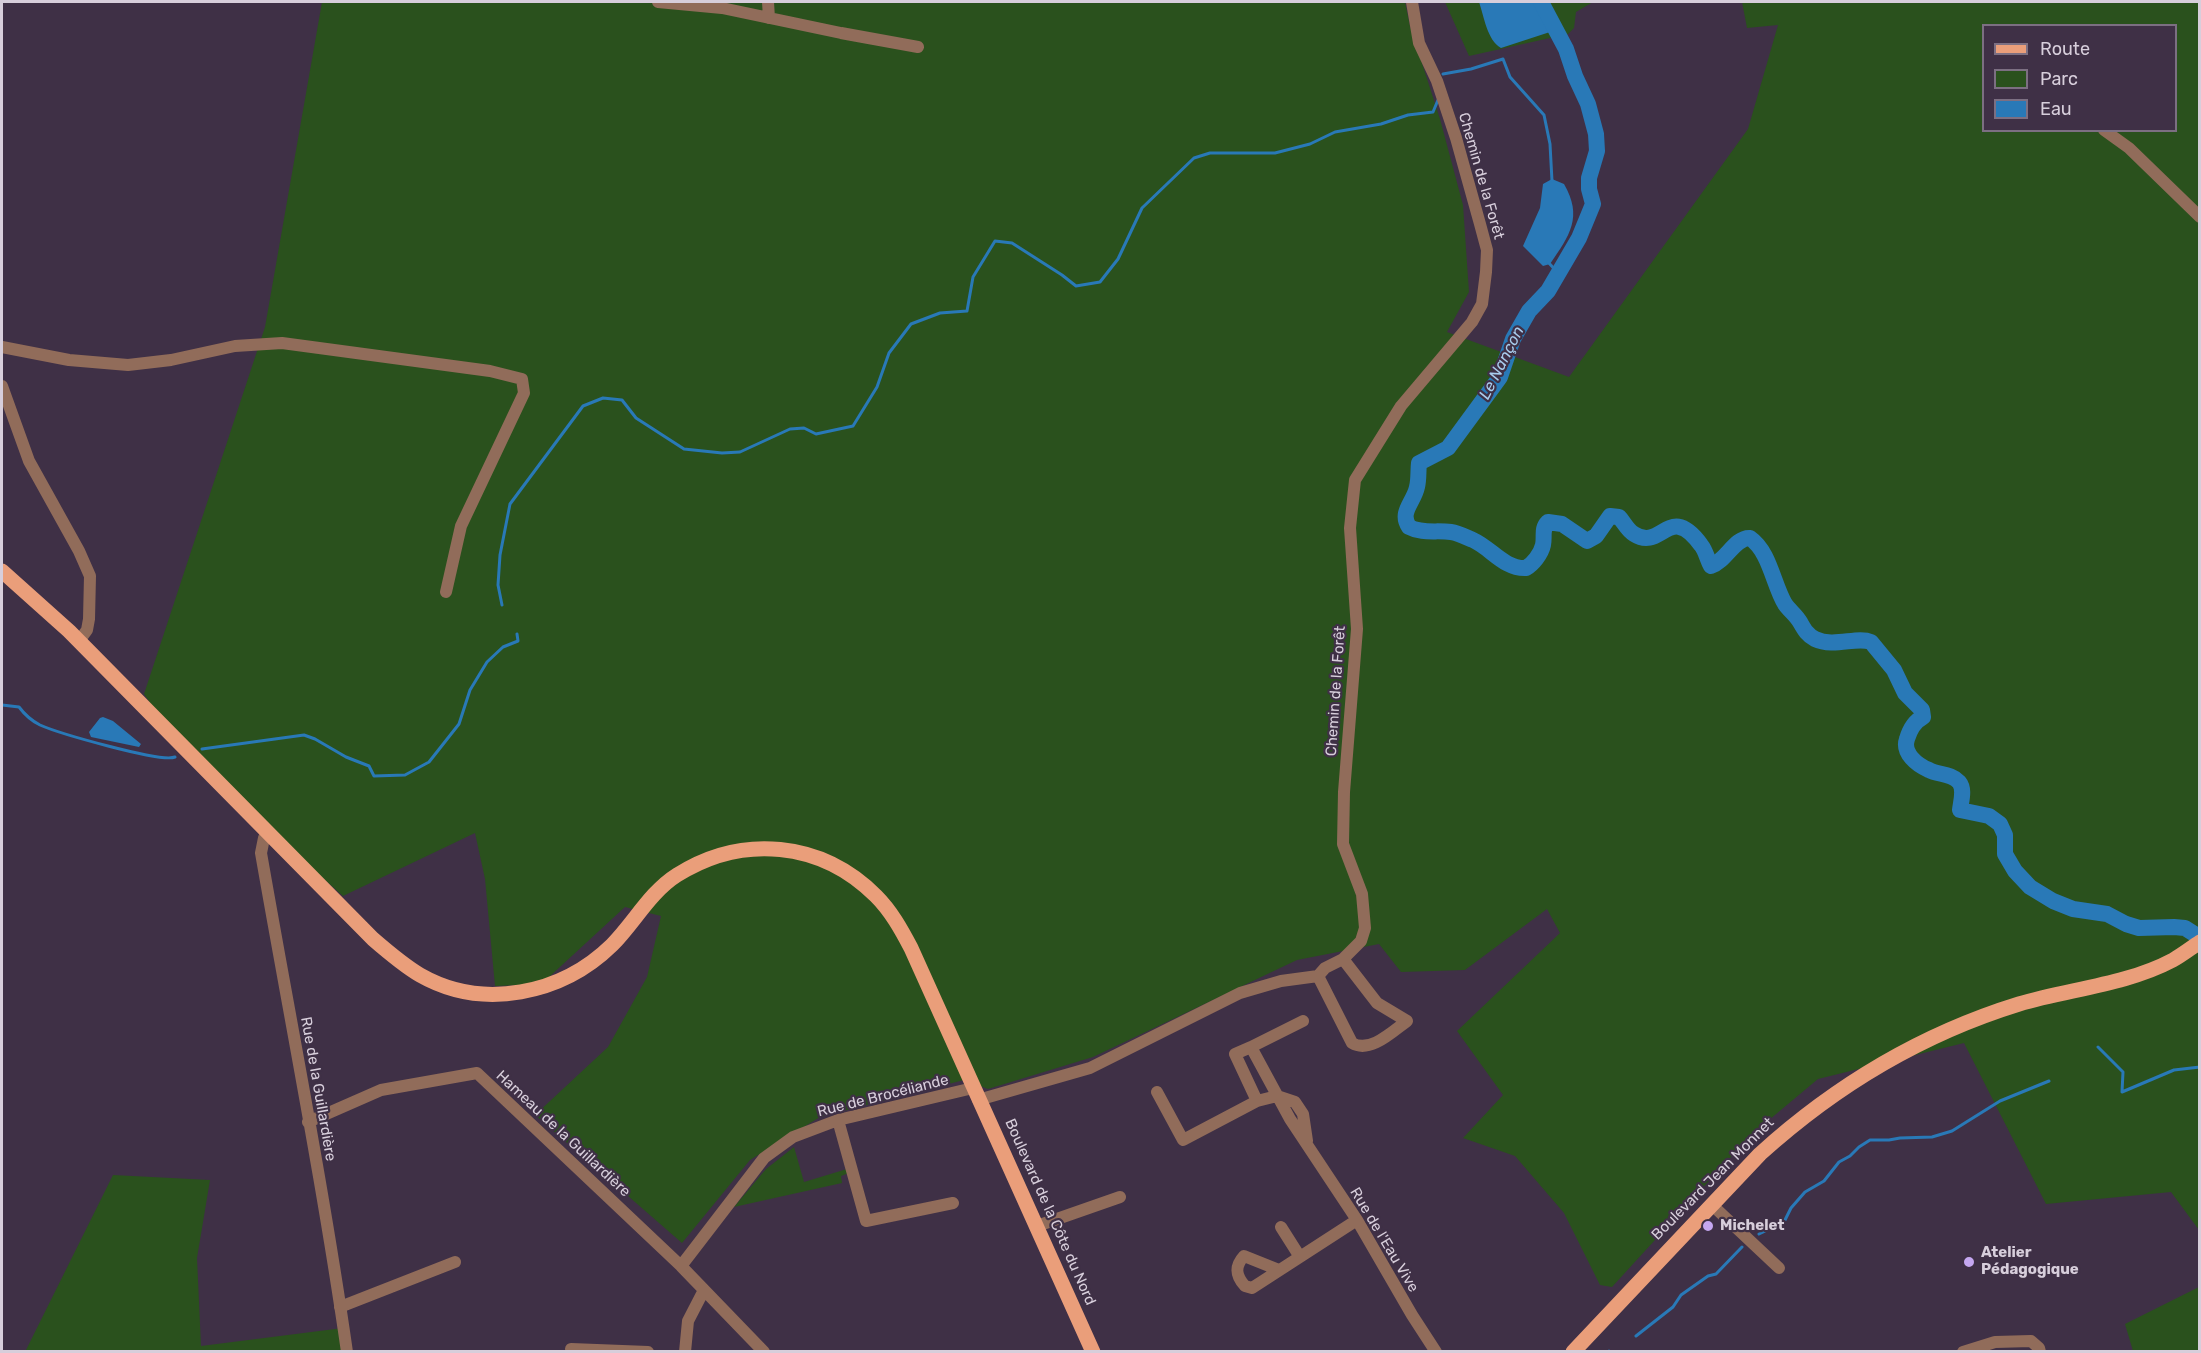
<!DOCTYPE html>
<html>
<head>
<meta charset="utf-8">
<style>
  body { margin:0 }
  #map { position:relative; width:2201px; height:1353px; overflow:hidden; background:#3f3046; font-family:Rubik,sans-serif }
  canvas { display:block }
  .frame { position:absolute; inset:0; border:3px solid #d7cedb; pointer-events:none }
  .legend { position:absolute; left:1982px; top:24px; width:195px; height:108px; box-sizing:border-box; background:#3f3046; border:2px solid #7c6f82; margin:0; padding:8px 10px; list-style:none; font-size:18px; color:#d7cedb }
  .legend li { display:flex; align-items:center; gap:12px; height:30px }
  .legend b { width:30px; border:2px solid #7c6f82 }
</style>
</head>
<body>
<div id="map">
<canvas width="2201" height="1353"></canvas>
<div class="frame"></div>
<ul class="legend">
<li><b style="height:8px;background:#ea9e7a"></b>Route</li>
<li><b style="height:16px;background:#2a511d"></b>Parc</li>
<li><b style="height:16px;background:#2979b7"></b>Eau</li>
</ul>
</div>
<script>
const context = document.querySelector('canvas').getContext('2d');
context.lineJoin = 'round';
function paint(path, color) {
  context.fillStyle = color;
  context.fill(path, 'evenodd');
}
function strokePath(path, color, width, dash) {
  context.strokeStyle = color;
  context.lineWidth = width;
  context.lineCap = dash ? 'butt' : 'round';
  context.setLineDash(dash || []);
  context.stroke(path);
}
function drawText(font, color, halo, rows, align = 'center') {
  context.font = font + ' Rubik,sans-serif';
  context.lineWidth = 4.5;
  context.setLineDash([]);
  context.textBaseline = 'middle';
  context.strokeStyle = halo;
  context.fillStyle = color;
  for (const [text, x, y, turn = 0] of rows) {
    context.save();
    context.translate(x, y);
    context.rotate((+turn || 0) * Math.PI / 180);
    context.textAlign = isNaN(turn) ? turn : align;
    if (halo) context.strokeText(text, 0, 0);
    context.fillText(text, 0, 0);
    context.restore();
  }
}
const green = new Path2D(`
  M322,2H1405L1410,26L1440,119L1463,205L1469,292L1447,332L1569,377L1748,129L1778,25L1747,28L1742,2H2199V1230L2171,1192L2046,1204L1964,1043L1818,1079L1751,1135L1612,1287L1600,1285L1564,1213L1515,1156L1463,1138L1503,1095L1457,1031L1560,933L1547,909L1465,970L1401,972L1379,944L1297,960L1093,1057L988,1089L964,1080L820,1117L750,1160L682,1243L535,1115L608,1047L647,977L661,916L625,907L548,978L523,985L495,986L485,879L475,833L343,896L188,758L144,694L265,327ZM1984,26H2176V130H1984Z
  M1445,2H1593L1576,12L1574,28L1568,34L1469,56Z
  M794,1147L804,1182L847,1169L849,1173L841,1176L842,1183L734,1207L766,1169Z
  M113,1175L210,1180L197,1258L201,1346L343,1328V1351L25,1352Z
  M2199,1287V1351H2133L2125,1324Z`);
const water = new Path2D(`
  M1479,2H1534L1550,32L1501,48C1487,40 1484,16 1479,2Z
  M1552,179L1564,184C1583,217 1570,235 1550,264L1543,266L1523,246L1540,208L1543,184Z
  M103,717L113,721L141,744L139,747L91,737L89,732L100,718Z`);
const stream = new Path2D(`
  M1443,74L1471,69L1503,59L1510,77L1544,115L1550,144L1552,181
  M1548,262L1558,273
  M502,605L498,585L500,555L510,504L583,406L603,398L622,400L636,418L684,449L722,453L740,452L790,429L804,428L816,434L853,426L877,387L889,353L911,324L940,313L967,311L973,277L995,241L1012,243L1062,275L1076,286L1100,282L1118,259L1142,208L1194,158L1210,153H1275L1310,144L1335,132L1381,124L1408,115L1433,112L1438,100
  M2,705L19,707C25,715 32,721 40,725C58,733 161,763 175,757
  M202,749L304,735L315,739L346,757L369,766L374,776L405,775L429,762L459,724L470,690L487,662L503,647L518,641L517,634
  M2098,1047L2123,1072L2122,1092L2174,1070L2200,1067
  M1759,1234L1784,1222L1791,1208L1805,1192L1824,1181L1839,1162L1850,1156L1859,1147L1870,1140H1889L1900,1138L1932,1137L1952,1131L2000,1101L2049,1081
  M1636,1336L1673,1307L1681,1295L1708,1276L1716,1274L1742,1247
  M1609,1352V1351`);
const river = new Path2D(`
  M1541,2L1566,49L1575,76L1588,104L1596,134L1597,151L1589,178V189L1593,204L1579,238L1548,291L1529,311L1513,339L1500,377L1492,388L1448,448L1419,463C1418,471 1419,479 1417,487C1414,502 1399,512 1409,527C1422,534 1436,530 1451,532C1458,533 1466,537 1473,540C1491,548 1504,569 1526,568C1533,564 1541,554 1543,545C1545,536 1541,529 1548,522L1562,524L1587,541L1596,536L1610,516L1619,517C1624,522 1627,530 1634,534C1662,552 1669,501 1701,545C1706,551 1707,559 1711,566C1726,561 1735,537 1750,538C1770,552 1773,584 1785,604C1789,610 1796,615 1800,622C1804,629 1807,635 1815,639C1834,648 1857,636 1871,642L1894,670L1905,693L1922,710L1923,717C1915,721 1910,729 1907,739C1902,753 1917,765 1929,770C1938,775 1951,773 1959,782C1965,789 1961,801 1960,810L1989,816L2000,824L2005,835V854L2015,871L2030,887L2053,901L2073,909L2107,914L2126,924L2139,928L2174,927L2185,928L2196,935`);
const minor = new Path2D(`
  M658,2L722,8L841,33L918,47
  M768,2L769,18
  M2104,130L2129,148L2200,217
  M2,347L69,360L128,365L171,360L235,346L282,343L490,371L522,379L524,393L461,526L446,592
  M2,386L29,461L79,551L90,576L89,619L87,630L79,641
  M268,833L264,838L261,853C290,1019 323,1185 347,1352
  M1318,976L1352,1043C1370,1054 1393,1031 1407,1021L1377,1003L1343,959
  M1303,1021L1251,1047L1290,1119L1357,1220L1412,1315L1436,1352
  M1251,1047L1235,1054L1257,1101
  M1157,1092L1183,1140L1257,1101L1277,1096L1295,1102L1303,1114L1307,1141
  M978,1100L1090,1068L1240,993L1281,981L1318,976L1325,968L1343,959L1361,941L1365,928L1362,894L1343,844L1344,792L1357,629L1350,528L1355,480L1401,406L1472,322L1482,304L1486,272L1487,250L1480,224L1456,138L1437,81L1419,43L1412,2
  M838,1120L866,1221L953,1203
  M308,1122L381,1090L477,1073L681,1266L764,1352
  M1711,1204L1779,1268
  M1037,1226L1120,1197
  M1281,1227L1300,1257
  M681,1266L764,1158L793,1137L838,1120L973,1088
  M1279,1270L1244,1256C1234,1267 1236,1276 1245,1286L1252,1288L1357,1220
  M340,1307L455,1262
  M571,1349L648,1352
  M685,1352L688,1321L704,1290
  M1963,1352L1995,1342L2031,1341L2039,1348L2040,1352`);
const major = new Path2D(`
  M2,571L69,631L373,939C388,952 403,965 420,975C483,1011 562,994 612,945C634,923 650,892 677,875C742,834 821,841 876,896C891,911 901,929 911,948L1093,1352
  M1573,1352L1760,1154C1835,1086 1922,1034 2019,1004C2069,989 2126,985 2173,960C2182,955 2191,948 2200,942`);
const markers = [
  [1708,1226,6,"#c5a7f1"],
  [1969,1262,6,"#c5a7f1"]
];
const streetNames = [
  ["Chemin de la Forêt",1481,176,74],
  ["Chemin de la Forêt",1336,691,-86],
  ["Rue de la Guillardière",318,1089,80],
  ["Rue de Brocéliande",883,1096,-14],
  ["Hameau de la Guillardière",563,1134,43],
  ["Boulevard Jean Monnet",1713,1179,-45],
  ["Boulevard de la Côte du Nord",1050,1212,66],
  ["Rue de l'Eau Vive",1384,1240,59]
];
const poiNames = [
  ["Michelet",1720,1226],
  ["Atelier",1981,1253],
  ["Pédagogique",1981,1270]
];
const waterNames = [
  ["Le Nançon",1502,363,-63]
];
paint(green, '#2a511d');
paint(water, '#2979b7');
strokePath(stream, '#2979b7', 3);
strokePath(river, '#2979b7', 16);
strokePath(minor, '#916c5a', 12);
strokePath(major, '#ea9e7a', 15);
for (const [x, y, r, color] of markers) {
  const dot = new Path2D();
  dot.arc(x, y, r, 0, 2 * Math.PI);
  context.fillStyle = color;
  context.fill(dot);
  strokePath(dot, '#3f3046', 2);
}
drawText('15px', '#d7cedb', '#3f3046', streetNames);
drawText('bold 15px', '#d7cedb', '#3f3046', poiNames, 'left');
drawText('italic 16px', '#a8cced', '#3f3046', waterNames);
</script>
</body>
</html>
